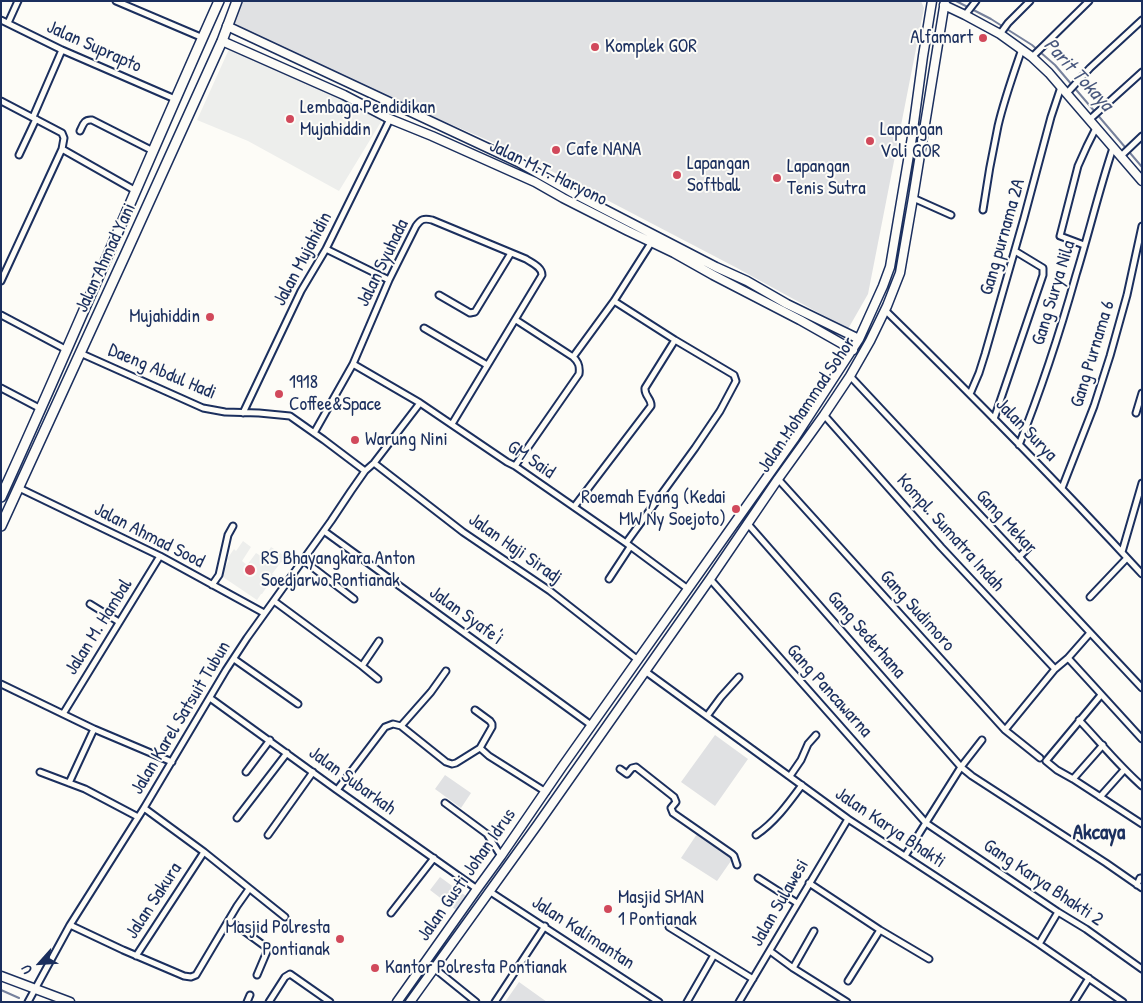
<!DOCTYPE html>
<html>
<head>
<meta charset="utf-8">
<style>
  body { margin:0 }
  #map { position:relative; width:1143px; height:1003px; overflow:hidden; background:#fdfcf7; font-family:"Patrick Hand",sans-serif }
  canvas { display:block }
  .frame { position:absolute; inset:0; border:2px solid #1b2f5e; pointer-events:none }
  .north { position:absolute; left:15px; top:938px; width:50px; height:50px; -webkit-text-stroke:4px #fdfcf7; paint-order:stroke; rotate:244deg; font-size:14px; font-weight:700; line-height:20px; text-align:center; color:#1b2f5e }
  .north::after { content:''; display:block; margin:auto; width:18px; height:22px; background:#1b2f5e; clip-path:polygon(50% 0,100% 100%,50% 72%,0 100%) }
</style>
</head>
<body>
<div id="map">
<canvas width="1143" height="1003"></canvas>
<div class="frame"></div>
<div class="north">U</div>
</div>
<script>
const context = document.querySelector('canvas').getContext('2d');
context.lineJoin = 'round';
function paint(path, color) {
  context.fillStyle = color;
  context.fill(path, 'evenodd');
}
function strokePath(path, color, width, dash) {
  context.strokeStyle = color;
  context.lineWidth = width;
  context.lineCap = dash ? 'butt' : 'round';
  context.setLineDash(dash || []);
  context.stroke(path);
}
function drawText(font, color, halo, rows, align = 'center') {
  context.font = font + ' "Patrick Hand",sans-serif';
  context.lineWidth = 4;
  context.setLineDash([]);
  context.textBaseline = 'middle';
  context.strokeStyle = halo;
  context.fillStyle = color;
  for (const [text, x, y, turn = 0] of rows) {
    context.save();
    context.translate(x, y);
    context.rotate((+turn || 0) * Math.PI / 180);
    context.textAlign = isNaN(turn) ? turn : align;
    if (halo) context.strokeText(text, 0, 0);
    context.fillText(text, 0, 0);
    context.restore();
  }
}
const built = new Path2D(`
  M230,47L384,117L339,191L248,141L197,120Z
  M243,541L251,547L242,561L247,565L256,553L264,558L271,547L289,559L286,565L281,562L272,574L274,575L265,587L266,588L262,594H261L257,600L220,575L229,561L227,559L234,549L236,551Z`);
const green = new Path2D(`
  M243,1H921L924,8L868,294L848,329L737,268L513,151L231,30Z
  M715,735L748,759L715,806L681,782Z
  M445,775L471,793L461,808L435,789Z
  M697,834L733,858L717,881L681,858Z
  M440,877L466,896L456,910L430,890Z
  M519,982L547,1002H505Z`);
const stream = new Path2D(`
  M956,1L991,19L1032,45L1055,65L1142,167
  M1,990L19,998`);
const street = new Path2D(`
  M116,1L203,38
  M965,15L976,1
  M1,20L62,50L175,99
  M8,23L18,1
  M1000,34L1008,23L1030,1
  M1032,57L1089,1
  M1067,93L1090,68L1142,20
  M1,101L62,133L64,138L62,149
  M33,117L62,50
  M1089,120L1142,72
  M80,131C83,125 84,119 92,120L153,151
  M19,155L36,119
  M1121,156L1142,136
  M913,198L951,215
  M983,210C987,182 992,154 998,126C1004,100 1013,75 1022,49
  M1084,245L1060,236L1078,166L1087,146L1096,128
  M326,249L389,280
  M1,281L62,149L136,191
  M439,295L470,313L475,312L511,253
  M614,301L675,340L734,375L736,381L720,411L695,448L626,543
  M885,310C973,396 1059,484 1142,574
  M1,315L67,350
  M424,328L487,365
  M80,353L203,408L225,412L259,413L290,416L324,440L365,471
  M573,357L614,301L651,243
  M353,364L420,403L507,462L515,466L626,543L688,589
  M850,376L1142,688
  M1,388L41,409
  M970,394L979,373L985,354L1024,218L1051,117L1061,87
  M243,413L301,291L326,249L390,119
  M1136,413L1142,393
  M824,415L941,547L1055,669
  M994,419L1043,275V268L1015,251
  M314,433L353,364L389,280L416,226C421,219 424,218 432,220L526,259C532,263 542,267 542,275L452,424
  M1019,445C1041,390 1060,332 1076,275C1089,233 1099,190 1113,148
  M374,463L463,532L550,591L638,660
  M515,466L579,374C580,367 579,362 573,357L516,320
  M778,479L1005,730L1040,758
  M19,488L160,556L264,613
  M1062,488L1094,406L1110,356L1127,295L1142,226
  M574,507L651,406C652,399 644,396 645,388L675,340
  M747,523L961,767L972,776L1106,863L1142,888
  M324,531L591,725
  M1122,552L1142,483
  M1019,557L1029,547
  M303,560L354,599
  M609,579L630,547
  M710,579L926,823L1058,912L1086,929L1142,969
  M212,585L219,575L228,535L233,526
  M1090,597L1127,558
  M274,601L362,666L379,641
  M90,604L119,622
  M1068,658L1142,739
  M234,659L298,704
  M362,666L378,679
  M645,671L848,819L1039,944L1123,1002
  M1,684L94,729L172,762
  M1101,695L1046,761L1057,770L1073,779L1142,824
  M210,698L337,790L477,889
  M475,710L490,721L492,724V727L480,748
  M63,714L160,556
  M707,716L721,697L739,677
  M1079,720C1100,742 1119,766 1142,786
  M401,726L431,692L446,671
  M1005,730L1055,669L1068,658L1090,633
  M620,769L627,774L632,768L636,767L674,797L676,802L671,808L673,813L732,854L734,856L737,865
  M40,772L85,789L138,817
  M246,772L270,740
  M790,776L801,760L808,744L816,735
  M1073,779L1103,745
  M69,783L94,729
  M337,790L385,727L393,724L401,726L446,762L452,764L456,763L480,748L489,756L546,792
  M1100,797L1124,770
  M445,803L487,834L501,856
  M144,808L204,852L285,917
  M237,818L287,753
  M268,835L313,772
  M756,835C775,822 788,804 802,785
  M905,856L961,767L982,740
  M758,878L797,903
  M809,883L880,930L929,959
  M1137,885L1140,878H1142
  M489,891L659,1002
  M391,913L434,858
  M229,920L266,947L268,949L257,975
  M70,925L123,950L184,976L191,977L196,975L237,906L249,889
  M669,927L753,979
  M1039,944L1058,912
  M770,951L793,968L847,1002
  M136,956L204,852
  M434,968L476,1002
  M793,968L814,931
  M848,981L880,930
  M28,1002L70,925L144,808L226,670L247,638L331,521L351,491L365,471L374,463L420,403
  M247,1002L250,995
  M269,1002L285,977L290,974L330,1002
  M495,1002L545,926
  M687,1002L714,955
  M739,1002L848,819
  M1074,1002L1089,978`);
const secondary = new Path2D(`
  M944,5L965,15L1000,34L1032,57L1049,73L1142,181
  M227,26L520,163L573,193L716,267L747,281L787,304L859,339
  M222,41L344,95L390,119L432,136L535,182L563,198L628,231L674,253L713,275L800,320L853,350
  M1,976L70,1002
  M397,1002L477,889L501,856L562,767L794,439L859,339L883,286L890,267L912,137L923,56L932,1
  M410,1002L538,824L710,579L778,479L824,415L850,376L870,341L887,306L900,273L913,198L945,1`);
const primary = new Path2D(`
  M1,497C76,333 145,166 219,1
  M1,526L126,253L222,41L237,1`);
const markers = [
  [983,38,5,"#d1495b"],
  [595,47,5,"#d1495b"],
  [290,119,5,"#d1495b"],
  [870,141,5,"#d1495b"],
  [556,150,5,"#d1495b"],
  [677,175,5,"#d1495b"],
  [777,178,5,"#d1495b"],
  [210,317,5,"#d1495b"],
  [279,394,5,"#d1495b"],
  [355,440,5,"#d1495b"],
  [736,509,5,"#d1495b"],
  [250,570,6,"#d1495b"],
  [608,909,5,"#d1495b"],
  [340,939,5,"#d1495b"],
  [375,968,5,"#d1495b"]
];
const poiNames = [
  ["Alfamart",973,38,"right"],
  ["Komplek GOR",605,47],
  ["Lembaga Pendidikan",300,108],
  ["Mujahiddin",300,130],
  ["Lapangan",880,130],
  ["Voli GOR",880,152],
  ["Cafe NANA",566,150],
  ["Lapangan",687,164],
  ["Softball",687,186],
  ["Lapangan",787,167],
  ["Tenis Sutra",787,189],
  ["Mujahiddin",200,317,"right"],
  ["1918",289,383],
  ["Coffee&Space",289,405],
  ["Warung Nini",365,440],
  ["Roemah Eyang (Kedai",726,498,"right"],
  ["MW Ny Soejoto)",726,520,"right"],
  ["RS Bhayangkara Anton",261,559],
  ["Soedjarwo Pontianak",261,581],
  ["Masjid SMAN",618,898],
  ["1 Pontianak",618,920],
  ["Masjid Polresta",330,928,"right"],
  ["Pontianak",330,950,"right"],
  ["Kantor Polresta Pontianak",385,968]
];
const streetNames = [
  ["Jalan Suprapto",94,47,24],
  ["Jalan M.T. Haryono",548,173,26],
  ["Gang purnama 2A",1003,237,-74],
  ["Jalan Ahmad Yani",106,258,-65],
  ["Jalan Mujahidin",303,259,-62],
  ["Jalan Syuhada",383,263,-64],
  ["Gang Surya Nila",1054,293,-73],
  ["Gang Purnama 6",1093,354,-73],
  ["Daeng Abdul Hadi",162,372,23],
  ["Jalan Mohammad Sohor",807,405,-56],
  ["Jalan Surya",1026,430,46],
  ["GM Said",531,460,34],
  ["Gang Mekar",1006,522,47],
  ["Kompl. Sumatra Indah",950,533,48],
  ["Jalan Ahmad Sood",149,536,27],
  ["Jalan Haji Siradj",515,549,35],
  ["Gang Sudimoro",917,611,48],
  ["Jalan Syafe'i",466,616,36],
  ["Jalan M. Hambal",99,627,-58],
  ["Gang Sederhana",866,635,49],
  ["Gang Pancawarna",829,691,48],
  ["Jalan Karel Satsuit Tubun",181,718,-59],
  ["Jalan Subarkah",352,781,36],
  ["Jalan Karya Bhakti",890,828,34],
  ["Jalan Gusti Johan Idrus",467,875,-55],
  ["Gang Karya Bhakti 2",1043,883,34],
  ["Jalan Sakura",154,901,-57],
  ["Jalan Sulawesi",780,903,-60],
  ["Jalan Kalimantan",583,933,33]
];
const waterNames = [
  ["Parit Tokaya",1078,75,47]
];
const quarterNames = [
  ["Akcaya",1099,833]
];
paint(built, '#edeeec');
paint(green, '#e0e1e3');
strokePath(stream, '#76819c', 2);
strokePath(street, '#1b2f5e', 9);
strokePath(secondary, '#1b2f5e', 11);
strokePath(primary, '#1b2f5e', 12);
strokePath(street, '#fdfcf7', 5);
strokePath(secondary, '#fdfcf7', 8);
strokePath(primary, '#fdfcf7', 9);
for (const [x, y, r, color] of markers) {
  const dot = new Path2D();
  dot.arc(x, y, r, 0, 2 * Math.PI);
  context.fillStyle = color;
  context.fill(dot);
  strokePath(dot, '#fdfcf7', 2);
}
drawText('19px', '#1b2f5e', '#fdfcf7', poiNames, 'left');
drawText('19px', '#1b2f5e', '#fdfcf7', streetNames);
drawText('italic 20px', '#49587d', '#fdfcf7', waterNames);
drawText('bold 21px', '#1b2f5e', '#fdfcf7', quarterNames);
</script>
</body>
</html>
